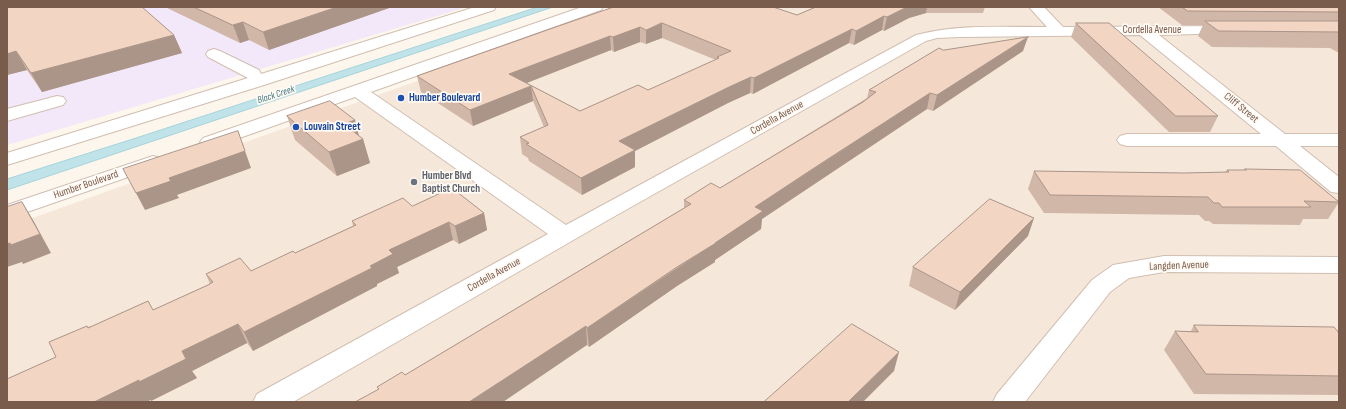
<!DOCTYPE html>
<html>
<head>
<meta charset="utf-8">
<style>
  body { margin:0 }
  #map { position:relative; width:1346px; height:409px; overflow:hidden; background:#fdf6ec; font-family:"Sofia Sans Condensed",sans-serif }
  canvas { display:block }
  .frame { position:absolute; inset:0; border:8px solid #7a5c4d; pointer-events:none }
</style>
</head>
<body>
<div id="map">
<canvas width="1346" height="409"></canvas>
<div class="frame"></div>
</div>
<script>
const context = document.querySelector('canvas').getContext('2d');
context.lineJoin = 'round';
function paint(path, color) {
  context.fillStyle = color;
  context.fill(path, 'evenodd');
}
function strokePath(path, color, width, dash) {
  context.strokeStyle = color;
  context.lineWidth = width;
  context.lineCap = dash ? 'butt' : 'round';
  context.setLineDash(dash || []);
  context.stroke(path);
}
function drawText(font, color, halo, rows, align = 'center') {
  context.font = font + ' "Sofia Sans Condensed",sans-serif';
  context.lineWidth = 3.5;
  context.setLineDash([]);
  context.textBaseline = 'middle';
  context.strokeStyle = halo;
  context.fillStyle = color;
  for (const [text, x, y, turn = 0] of rows) {
    context.save();
    context.translate(x, y);
    context.rotate((+turn || 0) * Math.PI / 180);
    context.textAlign = isNaN(turn) ? turn : align;
    if (halo) context.strokeText(text, 0, 0);
    context.fillText(text, 0, 0);
    context.restore();
  }
}
const residential = new Path2D(`
  M625,7H1339V402H7V227Z`);
const education = new Path2D(`
  M7,7H467L7,145Z`);
const water = new Path2D(`
  M538,7H553L7,190V179L136,138Z`);
const minor = new Path2D(`
  M475,7H496L494,10L264,85L7,165V153L248,78L208,57L206,54L208,51L214,49L220,51L259,70L261,74Z
  M582,7H603L601,10L371,92L566,225L916,35C958,24 1003,27 1047,27L1029,7H1044L1063,27L1230,26L1235,27L1237,30L1235,33L1159,35L1285,134H1339V146H1300L1339,177V193L1331,192L1276,146H1127L1120,144L1117,140L1120,136L1127,134H1261L1140,35L960,37L937,38L926,41L608,220L293,402H253L257,394L548,234L355,97L217,146L210,148L203,146L200,142L203,138Z
  M57,96L63,97L66,101L63,105L7,121V109Z
  M153,156L160,158L163,162L160,166L7,219V205Z
  M1164,256L1339,257V273L1164,272L1129,278L1110,292L1025,402H993L997,394L1092,280L1113,265Z`);
const wall = new Path2D(`
  M7,7L174,35L182,53L42,92L27,70L7,75Z
  M165,7H392L269,50L249,40L240,43Z
  M816,7H985L983,13H926L909,18L884,31L882,30L854,45L849,43L753,94L750,93L728,103L635,151V167L582,195L529,161L528,158L522,154L520,137L544,127L533,101L473,126L421,92L417,76L550,29L797,15ZM662,38L716,60L648,90L580,111L527,83L611,50L614,52L640,42L646,44Z
  M1158,7H1337L1339,8V53L1330,48L1212,47L1198,36L1203,25H1182Z
  M1076,23L1218,116L1210,132H1169L1071,37Z
  M943,50L1023,51L933,111L927,109L762,219L761,229L715,260V262L677,286L589,347L587,345L378,389L377,387L405,375L684,208V200L720,188L867,98L869,90Z
  M287,116L359,136L363,139L370,163L337,176L295,140Z
  M1245,169L1339,202L1328,219H1303L1300,225L1213,224L1209,221H1205L1199,215L1044,213L1028,189L1034,171L1184,173L1225,172L1227,170H1244Z
  M412,206L484,213L487,230L459,244L453,240L397,267L399,273L377,284V286L253,351L247,343L192,371L197,378L151,401V400L56,357L88,327L153,310L208,285L210,284L206,274L251,271L295,253L353,226L352,221Z
  M1028,236L955,310L909,286L913,267Z
  M1194,325L1339,333V395L1194,394L1164,350L1175,331H1191Z`);
const shadedWall = new Path2D(`
  M337,7H392L269,50L263,32Z
  M907,7H927L926,13L909,18L884,31L887,17Z
  M884,16L882,30L854,45L856,31Z
  M243,22L249,40L240,43L233,25Z
  M662,23V38L646,44V30Z
  M640,27V42L614,52L613,37Z
  M852,29L849,43L753,94L754,78Z
  M174,35L182,53L42,92L31,73Z
  M610,36L611,50L511,89L509,74Z
  M1028,37L1023,51L933,111L937,95Z
  M16,51L27,70L7,75V54Z
  M751,77L750,93L728,103L635,151V167L582,195L581,178L619,141L729,87Z
  M531,86L533,101L473,126L470,110Z
  M930,93L927,109L762,219L761,229L715,260V262L677,286L589,347L587,328L715,243L755,207Z
  M355,120L360,140L363,139L370,163L337,176L329,152L344,124Z
  M238,131L251,168L177,195L179,198L145,210L136,193L169,178Z
  M22,202L33,220L51,253L23,264L22,262L7,267V244Z
  M484,213L487,230L459,244L455,226Z
  M1034,218L1028,236L955,310L960,292Z
  M449,222L453,240L397,267L399,273L377,284V286L253,351L244,332L370,266L389,250Z
  M238,324L247,343L192,371L197,378L151,401V400L146,402H94L182,351Z
  M586,326L587,345L503,402H469Z
  M899,352L894,371L863,402H848Z`);
const building = new Path2D(`
  M7,7H142L174,35L31,73L16,51L7,54Z
  M194,7H337L263,32L243,22L233,25Z
  M614,7H773L797,15L816,7H907L887,17L884,16L856,31L852,29L754,78L751,77L729,87L619,141L635,150L581,178L526,144L529,143L520,137L548,125L531,86L470,110L417,76L550,29ZM662,23L731,51L717,57L719,58L648,90L638,85L580,111L509,74L610,36L613,37L640,27L646,30Z
  M1182,7H1337L1339,8V12L1188,11Z
  M1205,21H1339V32L1219,31Z
  M1076,23H1109L1218,116H1176Z
  M1028,37L937,95L930,93L811,170L755,207L763,211L715,243H716L677,267L587,328L586,326L469,402H355L379,389L377,387L402,372L405,375L691,204L684,200L711,183L720,188L863,102L876,92L869,90L939,48L943,50Z
  M330,101L355,120L344,124L363,139L329,152L287,116Z
  M238,131L245,151L169,178L171,181L136,193L123,169Z
  M1245,169L1300,170L1339,202L1304,201L1311,207H1222L1219,203H1214L1208,197L1050,195L1034,171L1184,173L1229,172L1227,170H1246Z
  M452,188L484,213L455,226L449,222L389,250L393,254L370,266L372,268L244,332L238,324L182,351L186,359L139,382V380L94,402H7V379L56,357L49,342L87,326L88,328L148,301L153,310L208,285L213,282L206,274L240,258L251,271L293,251L295,253L356,225L352,221L403,198L412,206Z
  M990,199L1034,218L960,292L913,267Z
  M22,202L40,234L11,245L10,243L7,244V207Z
  M852,324L899,352L848,402H764Z
  M1194,325L1334,327L1339,333V376L1206,374L1175,331L1198,332Z`);
const markers = [
  [401,98,4,"#1a4fb4"],
  [296,127,4,"#1a4fb4"],
  [414,182,4,"#6b7280"]
];
const farWaternames = [
  ["Black Creek",276,95,-18]
];
const streetNames = [
  ["Cordella Avenue",1152,30],
  ["Cliff Street",1241,108,39],
  ["Cordella Avenue",777,118,-29],
  ["Humber Boulevard",86,185,-19],
  ["Langden Avenue",1179,266,-2],
  ["Cordella Avenue",494,275,-29]
];
const transitNames = [
  ["Humber Boulevard",409,98],
  ["Louvain Street",304,127]
];
const worshipNames = [
  ["Humber Blvd",422,176],
  ["Baptist Church",422,189]
];
paint(residential, '#f5e8da');
paint(education, '#f3e8fa');
paint(water, '#bfe3e8');
strokePath(water, '#a5d3da', 1);
strokePath(minor, '#d1beb0', 2);
paint(minor, '#fff');
paint(wall, '#d1b7a8');
paint(shadedWall, '#aa9588');
paint(building, '#f3d5c3');
strokePath(building, '#aa9588', 1);
for (const [x, y, r, color] of markers) {
  const dot = new Path2D();
  dot.arc(x, y, r, 0, 2 * Math.PI);
  context.fillStyle = color;
  context.fill(dot);
  strokePath(dot, '#fffaf3', 1.5);
}
drawText('italic 10px', '#437c86', '#fffaf3', farWaternames);
drawText('11px', '#7a5c4d', '#fffaf3', streetNames);
drawText('bold 11px', '#164399', '#fffaf3', transitNames, 'left');
drawText('bold 11px', '#5b616d', '#fffaf3', worshipNames, 'left');
</script>
</body>
</html>
